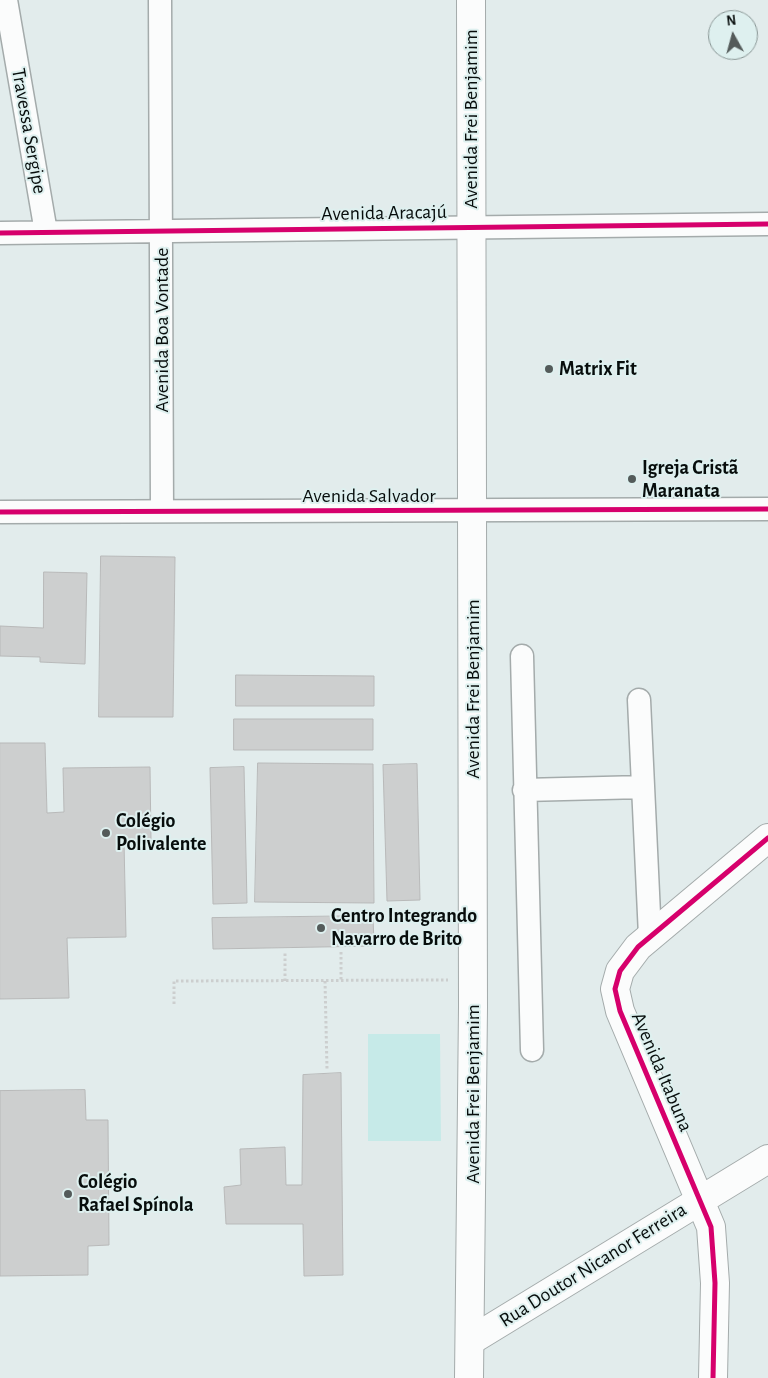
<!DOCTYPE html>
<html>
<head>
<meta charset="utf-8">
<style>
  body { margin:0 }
  #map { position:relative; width:768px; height:1378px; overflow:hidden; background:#e2ecec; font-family:"Alegreya Sans",sans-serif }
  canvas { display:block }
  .north { position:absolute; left:708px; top:10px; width:50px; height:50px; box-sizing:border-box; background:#def0ef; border:1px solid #889594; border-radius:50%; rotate:353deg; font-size:14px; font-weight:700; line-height:20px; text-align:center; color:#070d0c }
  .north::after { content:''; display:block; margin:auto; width:18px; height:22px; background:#545b5a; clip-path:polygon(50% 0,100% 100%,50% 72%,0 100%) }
</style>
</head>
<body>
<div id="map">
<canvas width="768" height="1378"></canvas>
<div class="north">N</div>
</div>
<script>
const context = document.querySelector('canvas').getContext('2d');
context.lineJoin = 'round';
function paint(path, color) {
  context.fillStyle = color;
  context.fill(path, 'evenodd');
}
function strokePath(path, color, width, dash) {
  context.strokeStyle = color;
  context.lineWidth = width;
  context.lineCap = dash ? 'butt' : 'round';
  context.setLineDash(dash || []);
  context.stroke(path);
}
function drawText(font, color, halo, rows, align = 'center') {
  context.font = font + ' "Alegreya Sans",sans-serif';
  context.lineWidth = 4;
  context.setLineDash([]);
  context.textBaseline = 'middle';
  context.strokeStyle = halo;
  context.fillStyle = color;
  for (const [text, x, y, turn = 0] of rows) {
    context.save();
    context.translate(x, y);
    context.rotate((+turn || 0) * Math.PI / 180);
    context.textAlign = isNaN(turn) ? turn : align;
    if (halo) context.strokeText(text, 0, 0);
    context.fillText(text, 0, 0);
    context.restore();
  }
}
const green = new Path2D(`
  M368,1034H440L441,1141H368Z`);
const building = new Path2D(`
  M101,556L175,557L173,717H99Z
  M44,572L87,573L85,664L40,662V657L0,656V626L43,628Z
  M236,675L374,676V706H236Z
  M234,719H373V750H234Z
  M0,743H45L47,813L64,812L63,768L150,767L151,841H124L126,937L67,938L69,998L0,999Z
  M258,763L373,764L374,903L255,902Z
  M417,764L420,900L387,901L383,765Z
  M244,767L247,903L213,904L210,768Z
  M373,916L374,946L213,949L212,918Z
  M341,1073L343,1275L304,1276L303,1224H226L224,1187L241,1185L240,1149L285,1147L286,1185H302L303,1075Z
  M85,1090L86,1120H108L109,1245L88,1246V1275L0,1276V1091Z`);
const path = new Path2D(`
  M341,952V980
  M285,981V951
  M325,981L327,1069
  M174,1004V981L448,980`);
const minor = new Path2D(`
  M6,0L46,232
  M160,0L162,510
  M0,233L768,224
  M0,512L768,509
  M522,656L532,1050
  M639,700L650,936
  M524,790L643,787`);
const tertiary = new Path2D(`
  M470,1341L768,1159
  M713,1378L715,1283L711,1227L620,1011L615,989L620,971L638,947L768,838`);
const secondary = new Path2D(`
  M469,1378L473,1007L471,0`);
const cycleway = new Path2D(`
  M0,233L768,224
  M0,512L768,509
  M713,1378L715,1283L711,1227L620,1011L615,989L620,971L638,947L768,838`);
const markers = [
  [549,369,5,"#545b5a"],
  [632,479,5,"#545b5a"],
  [106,833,5,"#545b5a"],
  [321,928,5,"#545b5a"],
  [68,1194,5,"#545b5a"]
];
const streetNames = [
  ["Avenida Frei Benjamim",471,119,-90],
  ["Travessa Sergipe",29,131,80],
  ["Avenida Aracajú",384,213,-1],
  ["Avenida Boa Vontade",162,330,-90],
  ["Avenida Salvador",369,496],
  ["Avenida Frei Benjamim",473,689,-90],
  ["Avenida Itabuna",662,1072,67],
  ["Avenida Frei Benjamim",473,1094,-90],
  ["Rua Doutor Nicanor Ferreira",593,1265,-32]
];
const poiNames = [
  ["Matrix Fit",559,369],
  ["Igreja Cristã",642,468],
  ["Maranata",642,491],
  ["Colégio",116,821],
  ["Polivalente",116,844],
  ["Centro Integrando",331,916],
  ["Navarro de Brito",331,939],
  ["Colégio",78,1182],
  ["Rafael Spínola",78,1205]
];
paint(green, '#c6eae8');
paint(building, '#cdcfcf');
strokePath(building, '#b8b9b9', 1);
strokePath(minor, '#a4abab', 25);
strokePath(tertiary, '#a4abab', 30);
strokePath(secondary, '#a4abab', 30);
strokePath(path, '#cccece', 3, [2.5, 2.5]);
strokePath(minor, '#fbfcfc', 22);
strokePath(tertiary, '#fbfcfc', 28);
strokePath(secondary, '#fbfcfc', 28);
strokePath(cycleway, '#d6006c', 5);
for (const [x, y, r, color] of markers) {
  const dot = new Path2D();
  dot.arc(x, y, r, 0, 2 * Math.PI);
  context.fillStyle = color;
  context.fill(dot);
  strokePath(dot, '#def0ef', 2);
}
drawText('20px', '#070d0c', '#def0ef', streetNames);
drawText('bold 20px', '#070d0c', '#def0ef', poiNames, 'left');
</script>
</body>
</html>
